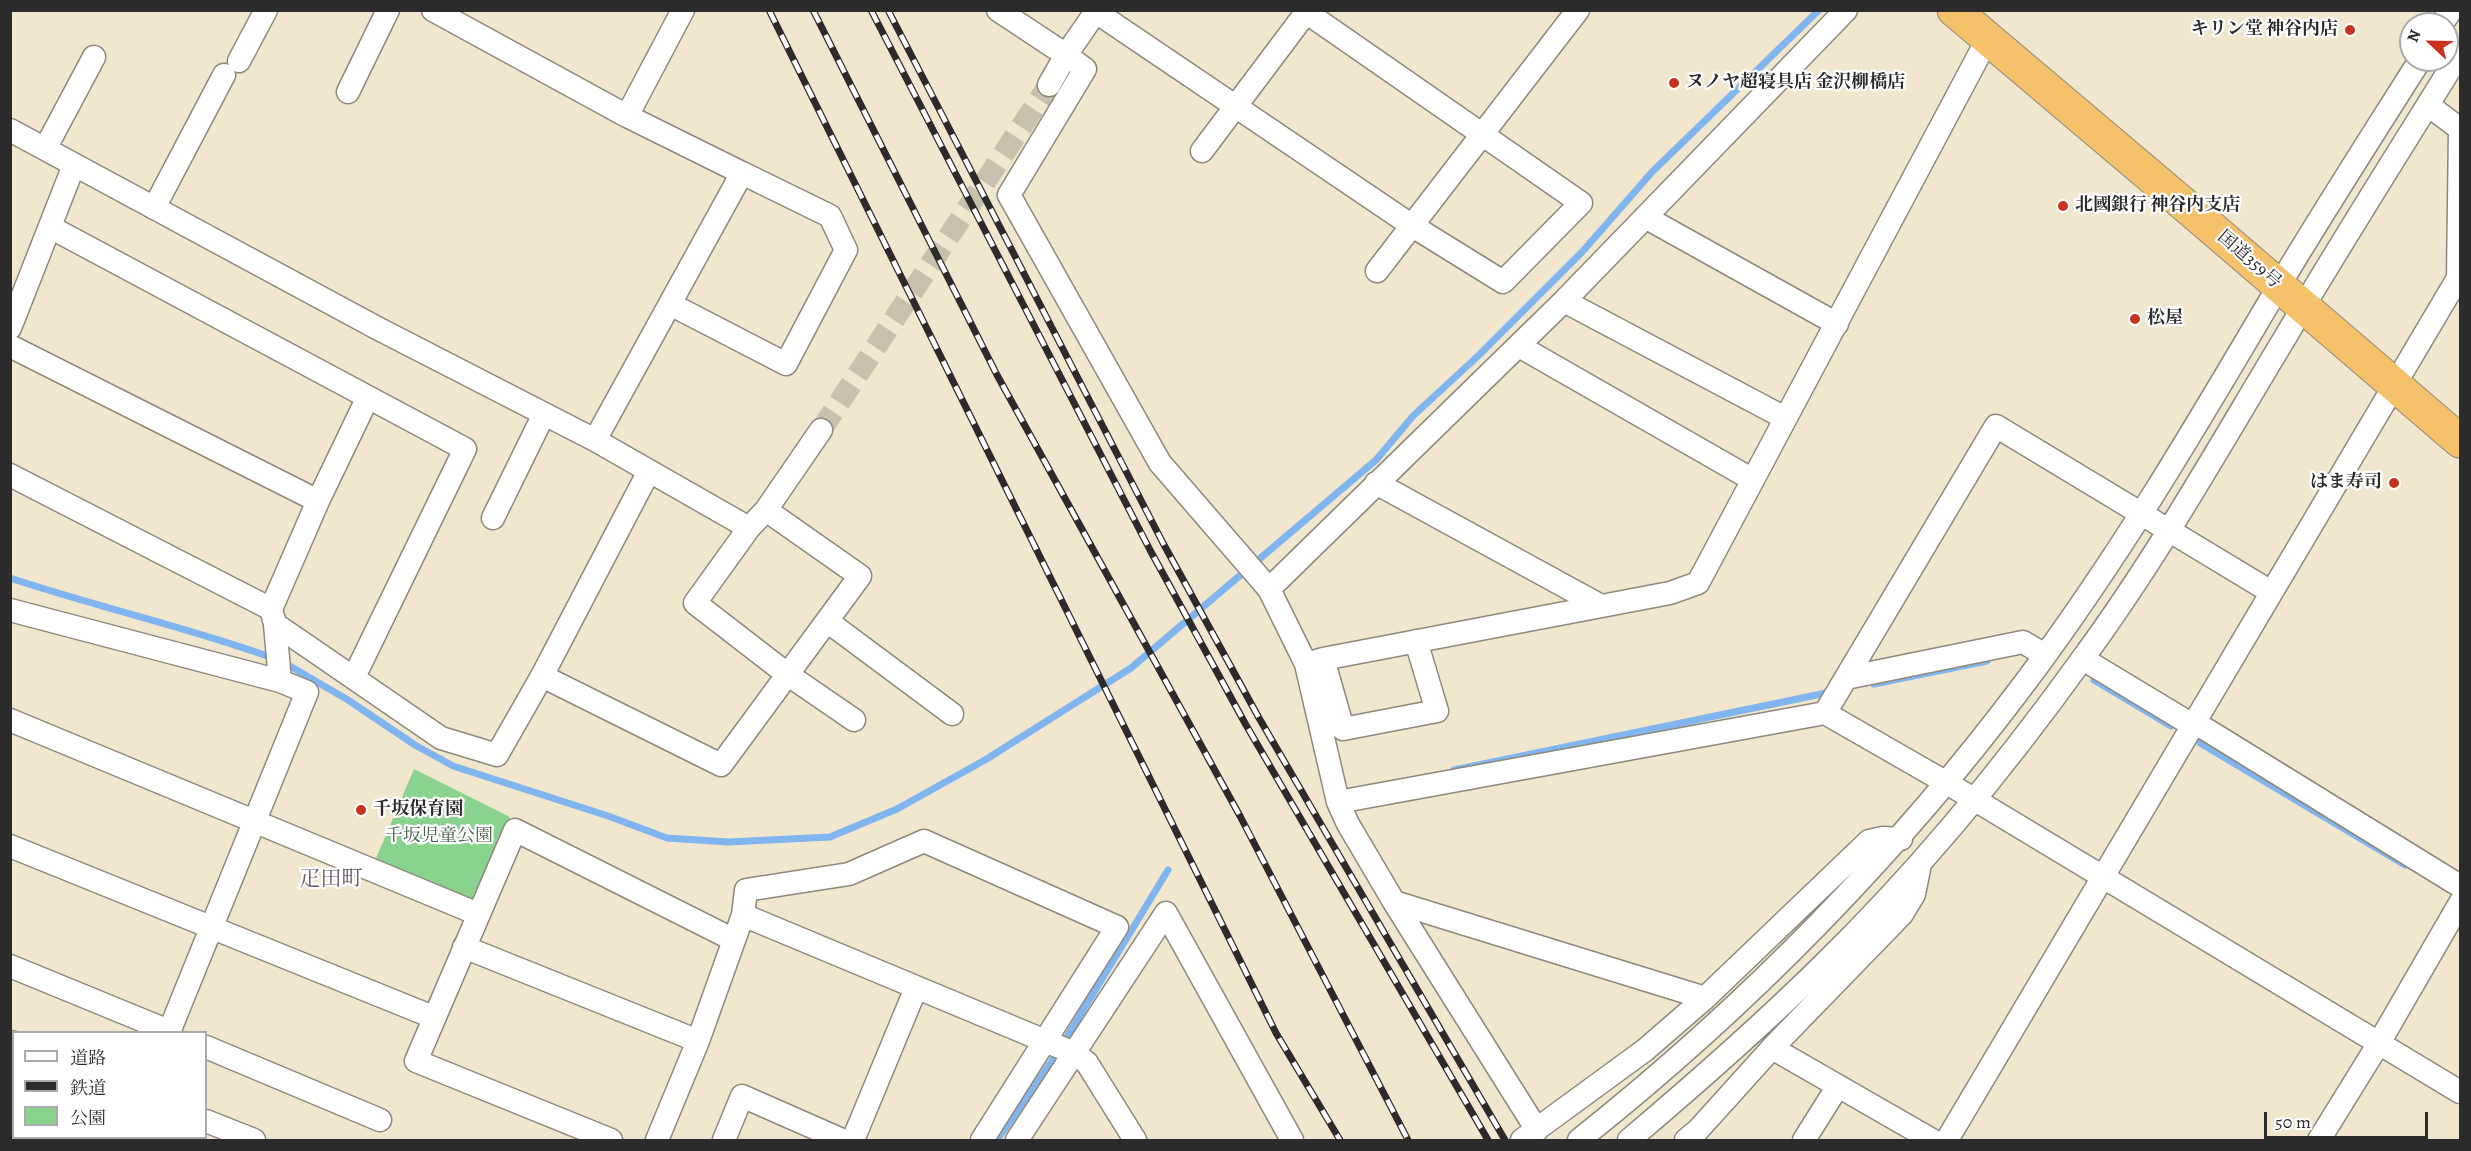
<!DOCTYPE html>
<html>
<head>
<meta charset="utf-8">
<style>
  body { margin:0 }
  #map { position:relative; width:2471px; height:1151px; overflow:hidden; background:#f1e7ce; font-family:Alegreya,"Noto Serif JP",serif }
  canvas { display:block }
  .frame { position:absolute; inset:0; border:12px solid #2b2b2b; pointer-events:none }
  .legend { position:absolute; left:12px; top:1031px; width:195px; height:108px; box-sizing:border-box; background:#fff; border:2px solid #aaa; margin:0; padding:8px 10px; list-style:none; font-size:18px; color:#2b2b2b }
  .legend li { display:flex; align-items:center; gap:12px; height:30px }
  .legend b { width:30px; border:2px solid #aaa }
  .north { position:absolute; left:2399px; top:12px; width:60px; height:60px; box-sizing:border-box; background:#fff; border:2px solid #aaa; border-radius:50%; rotate:292deg; font-size:16px; font-weight:700; line-height:24px; text-align:center; color:#2b2b2b }
  .north::after { content:''; display:block; margin:auto; width:21px; height:27px; background:#c8321e; clip-path:polygon(50% 0,100% 100%,50% 72%,0 100%) }
  .scale { position:absolute; left:2264px; top:1112px; width:164px; height:27px; box-sizing:border-box; border:3px solid #2b2b2b; border-top:0; padding-left:8px; font-size:18px; line-height:21px; white-space:nowrap; color:#2b2b2b; -webkit-text-stroke:4px #fff; paint-order:stroke }
</style>
</head>
<body>
<div id="map">
<canvas width="2471" height="1151"></canvas>
<div class="frame"></div>
<ul class="legend">
<li><b style="height:8px;background:#fff"></b>道路</li>
<li><b style="height:8px;background:#2b2b2b"></b>鉄道</li>
<li><b style="height:16px;background:#8ad38f"></b>公園</li>
</ul>
<div class="north">N</div>
<div class="scale">50 m</div>
</div>
<script>
const context = document.querySelector('canvas').getContext('2d');
context.lineJoin = 'round';
function paint(path, color) {
  context.fillStyle = color;
  context.fill(path, 'evenodd');
}
function strokePath(path, color, width, dash) {
  context.strokeStyle = color;
  context.lineWidth = width;
  context.lineCap = dash ? 'butt' : 'round';
  context.setLineDash(dash || []);
  context.stroke(path);
}
function drawText(font, color, halo, rows, align = 'center') {
  context.font = font + ' Alegreya,"Noto Serif JP",serif';
  context.lineWidth = 4.5;
  context.setLineDash([]);
  context.textBaseline = 'middle';
  context.strokeStyle = halo;
  context.fillStyle = color;
  for (const [text, x, y, turn = 0] of rows) {
    context.save();
    context.translate(x, y);
    context.rotate((+turn || 0) * Math.PI / 180);
    context.textAlign = isNaN(turn) ? turn : align;
    if (halo) context.strokeText(text, 0, 0);
    context.fillText(text, 0, 0);
    context.restore();
  }
}
const green = new Path2D(`
  M414,769L510,817L478,898L470,902L374,863Z`);
const stream = new Path2D(`
  M10,578C97,607 187,627 273,658
  M283,662L348,700L415,745L453,766L608,816L667,838L728,842L830,837L897,809L985,760L1131,668L1376,460L1413,416L1478,356L1583,251L1652,172L1819,10
  M2094,680L2171,726
  M1874,684L1987,661
  M2200,743L2405,865
  M1454,770L1831,692
  M1065,1040L1168,870
  M997,1140L1056,1055`);
const minorTunnel = new Path2D(`
  M821,430L1049,85`);
const minor = new Path2D(`
  M433,10L627,116L742,173L595,440
  M998,10L1066,55L1097,10
  M1096,12L1411,225L1503,282L1581,203L1303,10
  M2442,24L2451,10
  M239,61L266,10
  M1049,85L1066,55L1085,69L1009,195L1160,463L1269,589
  M348,92L388,10
  M627,116L683,10
  M10,130L377,328L595,440L749,528L766,510L860,576L721,765L542,676
  M45,149L94,57
  M1202,151L1308,10
  M154,208L224,75
  M1645,217L1837,324
  M50,227L465,449L354,677
  M1377,271L1578,10
  M1564,301L1785,418
  M670,304L786,364L846,250L830,216L742,173
  M10,328L74,165
  M10,346L318,501
  M1519,346L1753,480
  M10,475L271,609
  M1376,483L1601,606
  M766,510L821,430
  M493,518L544,414
  M749,528L695,603L787,674L854,720
  M2271,592L1996,426L1825,713L1947,783L2460,1092
  M10,610L280,681
  M827,621L952,714
  M275,624L441,738L497,755L542,676L649,471
  M1323,659L1343,729L1437,711L1416,641
  M2083,659L2184,720L2194,722L2460,886
  M1306,664L1323,659L1670,593L1698,583L1987,40
  M1846,678L2023,642L2045,655
  M10,720L478,914
  M1338,802L1825,713
  M10,846L433,1017
  M1394,902L1537,1130
  M743,915L746,890L849,874L924,841L1117,927L982,1140
  M464,947L698,1041
  M10,966L171,1032
  M1705,998L1394,902L1348,824L1338,802L1306,664L1269,589L1564,301L1846,10
  M169,1032L307,692L280,681L275,624L271,609L318,501L368,397
  M10,1042L14,1043
  M206,1047L380,1120
  M1772,1048L1932,1140
  M206,1121L254,1140
  M126,1140L127,1138
  M611,1140L416,1061L515,830L734,940
  M657,1140L698,1041L743,915L1074,1053L1087,1063L1135,1140
  M724,1140L742,1096L842,1140
  M853,1140L916,988
  M1017,1140L1166,913L1292,1140
  M1522,1140L1645,1050L1705,998L1869,841L1883,838L1901,839
  M1579,1140C1749,1005 1897,854 2027,680C2120,556 2198,423 2277,289C2323,212 2372,136 2420,60
  M1629,1140C1694,1085 1758,1029 1819,969C1916,875 2004,768 2083,658C2158,556 2220,445 2286,336C2342,241 2402,147 2460,53
  M1686,1140L1698,1130L1772,1048L1902,914L1914,894L1920,864
  M1804,1140L1838,1086
  M1947,1140L2458,278L2460,129L2428,105
  M2319,1140L2379,1043L2460,903`);
const highway = new Path2D(`
  M1954,10L2200,218L2460,441`);
const rail = new Path2D(`
  M769,10L1276,1033L1340,1140
  M813,10L997,375L1240,816L1408,1140
  M871,10L1150,550L1246,725L1488,1140
  M888,10L1163,543L1259,718L1505,1140`);
const markers = [
  [2350,30,6,"#c8321e"],
  [1674,83,6,"#c8321e"],
  [2063,206,6,"#c8321e"],
  [2135,319,6,"#c8321e"],
  [2394,483,6,"#c8321e"],
  [361,810,6,"#c8321e"]
];
const poiNames = [
  ["キリン堂 神谷内店",2338,30,"right"],
  ["ヌノヤ超寝具店 金沢柳橋店",1686,83],
  ["北國銀行 神谷内支店",2075,206],
  ["松屋",2147,319],
  ["はま寿司",2382,483,"right"],
  ["千坂保育園",373,810]
];
const streetNames = [
  ["国道359号",2249,260,41]
];
const parkNames = [
  ["千坂児童公園",439,837]
];
const quarterNames = [
  ["疋田町",331,880]
];
paint(green, '#8ad38f');
strokePath(stream, '#81b5ef', 7);
strokePath(minorTunnel, '#c9c1ad', 22, [22, 11]);
strokePath(minor, '#8e897c', 25);
strokePath(highway, '#8e897c', 35);
strokePath(minor, '#fff', 22);
strokePath(highway, '#f5c16b', 33);
strokePath(rail, '#2b2b2b', 7);
strokePath(rail, '#fff', 4.5, [14]);
for (const [x, y, r, color] of markers) {
  const dot = new Path2D();
  dot.arc(x, y, r, 0, 2 * Math.PI);
  context.fillStyle = color;
  context.fill(dot);
  strokePath(dot, '#fff', 2);
}
drawText('bold 18px', '#2b2b2b', '#fff', poiNames, 'left');
drawText('18px', '#2b2b2b', '#fff', streetNames);
drawText('18px', '#485d49', '#fff', parkNames);
drawText('21px', '#645665', '#fff', quarterNames);
</script>
</body>
</html>
